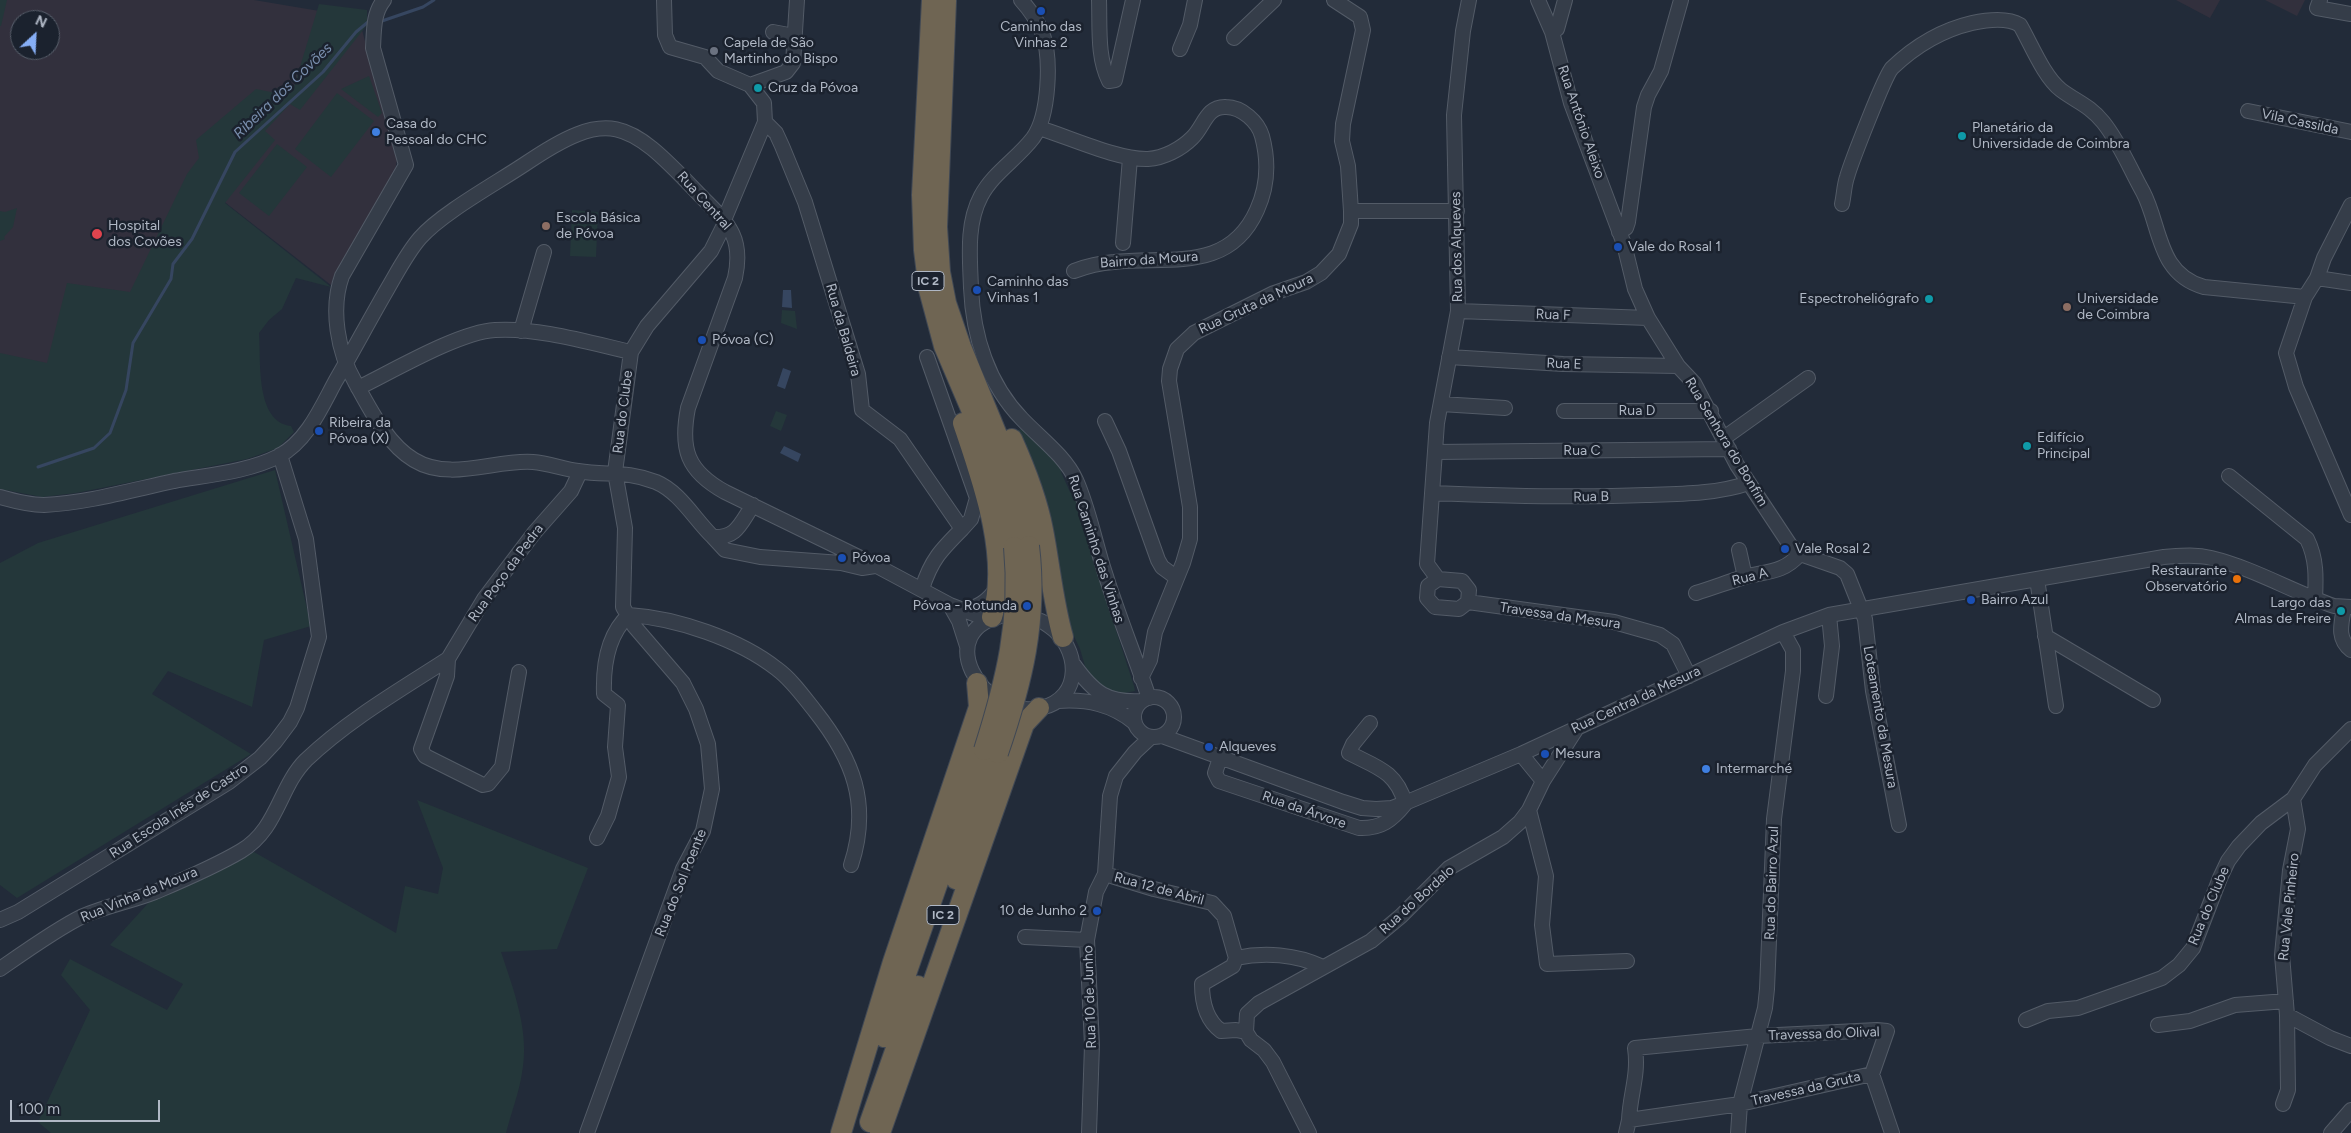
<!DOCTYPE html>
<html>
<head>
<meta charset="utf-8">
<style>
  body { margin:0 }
  #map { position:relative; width:2351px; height:1133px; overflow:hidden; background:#222b39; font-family:Figtree,sans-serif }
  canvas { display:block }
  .north { position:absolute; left:10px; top:10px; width:50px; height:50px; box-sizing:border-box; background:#1b222e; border:1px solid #575e6a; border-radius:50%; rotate:25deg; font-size:14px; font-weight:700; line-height:20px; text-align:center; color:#b0b8c5 }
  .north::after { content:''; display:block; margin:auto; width:18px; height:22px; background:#86aef5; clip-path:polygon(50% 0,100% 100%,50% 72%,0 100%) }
  .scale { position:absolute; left:10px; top:1100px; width:150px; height:22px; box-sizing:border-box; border:2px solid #b0b8c5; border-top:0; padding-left:6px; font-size:15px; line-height:18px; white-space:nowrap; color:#b0b8c5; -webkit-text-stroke:4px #1b222e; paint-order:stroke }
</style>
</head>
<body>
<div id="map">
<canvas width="2351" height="1133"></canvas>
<div class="north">N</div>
<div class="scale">100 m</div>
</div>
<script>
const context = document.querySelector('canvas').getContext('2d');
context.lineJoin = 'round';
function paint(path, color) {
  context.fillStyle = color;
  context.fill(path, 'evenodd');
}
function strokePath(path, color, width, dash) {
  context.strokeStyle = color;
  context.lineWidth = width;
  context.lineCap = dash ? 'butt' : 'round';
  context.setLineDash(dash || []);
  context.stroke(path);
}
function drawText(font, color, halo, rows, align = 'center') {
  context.font = font + ' Figtree,sans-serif';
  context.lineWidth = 5;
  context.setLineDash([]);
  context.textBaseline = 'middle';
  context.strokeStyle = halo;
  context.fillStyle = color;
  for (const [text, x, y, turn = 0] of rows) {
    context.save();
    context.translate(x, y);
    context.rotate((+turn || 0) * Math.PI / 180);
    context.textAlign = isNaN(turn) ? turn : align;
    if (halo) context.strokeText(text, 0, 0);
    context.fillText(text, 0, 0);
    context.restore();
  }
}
const medical = new Path2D(`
  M0,0H254L367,19V25L362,30L397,160L395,171L335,273L331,285L217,196L130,342L0,378ZM20,20H50V50H20Z
  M2176,0H2220L2210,18Z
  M2265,0H2305L2297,16Z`);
const green = new Path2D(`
  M0,0H7L1,26H0Z
  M319,4L367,10V25L300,110L290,104L265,131L275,140L225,203L331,287L296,278L282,309L269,320L259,333C261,360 255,422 291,426L294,432L278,448L247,459L76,493L42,497L0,489V353L47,363L67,283L130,292L187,174L199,158L196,140L256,89L276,93L278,87L293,90Z
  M369,76L382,113L378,117L341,89Z
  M337,93L374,121L331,177L295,149Z
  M277,144L307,167L269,216L239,193Z
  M17,208L13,227L4,237L5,239L0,241V211L5,212Z
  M572,210L598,212L596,257L570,256Z
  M782,310L795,311L797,329L781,323Z
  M776,411L787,415L781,431L770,426Z
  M1024,428L1063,467L1061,472L1070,492L1075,494L1115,618L1113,621L1134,686L1135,691L1120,694L1102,687L1089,674L1085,666L1080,649L1066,619L1015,431Z
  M275,470L311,626L264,640L252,707L168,671L152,694L251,754L17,898L0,885V563L38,543Z
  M417,800L588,868L557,949L501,952C514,991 530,1032 522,1073C519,1093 511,1113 506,1133H51L38,1122L90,1010L61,975L70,959L167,1010L183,984L110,945L152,899L254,852L396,933L405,886L438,894L443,868Z`);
const water = new Path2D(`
  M783,290H791L792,308L782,307Z
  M783,368L791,371L785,389L777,386Z
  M784,446L801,454L798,462L780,453Z`);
const stream = new Path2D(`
  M382,21L423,7L434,0
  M38,467L94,448L110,433L126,390L133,343L171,279L173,264L192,239L235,152L323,72L356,32L368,22`);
const minor = new Path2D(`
  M384,0C373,13 374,32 373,48L406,165L342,276C330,309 338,353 355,382C370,409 387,444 414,460C450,482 496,459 533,462C548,463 563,469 578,471C607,476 625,470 656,482C680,492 695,520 713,537C737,538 740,524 753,505
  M664,0L665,35L670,47L705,57L718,71L750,85L764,103L765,122L724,220
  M1021,0C1030,10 1037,20 1042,32C1052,58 1049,116 1033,138C1017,159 993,173 981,196C966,224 970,258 971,288C973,336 988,384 1022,419C1040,438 1065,456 1076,480C1089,509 1095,543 1105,573C1118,615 1135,656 1149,698
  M1099,0C1100,27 1097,57 1109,81L1115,80L1133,0
  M1538,0L1552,32L1571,103L1624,244L1635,289L1648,318L1678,366L1694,383L1737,465L1790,545L1800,554L1840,568L1847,574L1865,619L1873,691L1899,825
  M2320,0L2317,8L2351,14
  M773,32L794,36
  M1552,32L1557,29L1565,0
  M1234,38L1274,0
  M1180,49L1190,25L1195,0
  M750,85L786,72L793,63L797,0
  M2248,111L2351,132
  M765,122L776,133L782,146L805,202L858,374L862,410L900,439L962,529C941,550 931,560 922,589
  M1039,128C1069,137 1118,160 1148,159C1164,158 1181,149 1192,138C1204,127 1206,106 1226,107C1242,107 1258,122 1262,136C1269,162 1268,186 1257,210C1229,273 1169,256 1114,262C1100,263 1087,266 1074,271
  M1842,204C1844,195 1844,186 1847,177C1851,163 1885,75 1892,68C1914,47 1942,30 1972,23C1986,20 2007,17 2020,25C2031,44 2044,77 2061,90C2077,102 2089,105 2103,122C2120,143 2130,169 2143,192C2161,226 2157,274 2204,287L2305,297
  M2351,205L2324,258L2317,278L2305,297L2286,353L2296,387L2351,515
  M1351,211H1457
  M1619,232L1626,228L1628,222L1644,107L1648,95L1661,71L1681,0
  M1123,243L1130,158
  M2317,278L2351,283
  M1458,311L1648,318
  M521,331L544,252
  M927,357L977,498L971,519L962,529
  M1449,357L1563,364L1678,366
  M358,388C393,371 459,332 495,330C536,327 591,343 631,352
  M1441,404L1505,408
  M1564,411H1711
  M1105,421L1119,451L1158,560L1162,567L1177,578
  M1724,438L1808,378
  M1435,452L1729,449
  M2229,476L2307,539C2317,559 2316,578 2315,600
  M1432,493C1504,496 1575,498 1646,495C1679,494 1717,494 1749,483
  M0,497C14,501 29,505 44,505C87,503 132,490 174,481C208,475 248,472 279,456C307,441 321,408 335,382C353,351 370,319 388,288C398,271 407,253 420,238C442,213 495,184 525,164C609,107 628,120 695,190C723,220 745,232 735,278L688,408C680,449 687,471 725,492L877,566L950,605L987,619
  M713,537L725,550L760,557L841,563L862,568L875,566
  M1739,550L1745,577
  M1438,579L1427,564L1437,423L1458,311L1454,115L1463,31L1469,0
  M1438,579L1462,581L1469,590L1468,602L1459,609L1435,607L1427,598L1428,586Z
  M2037,579L2056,706
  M1696,593C1712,588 1728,582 1744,577C1768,571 1783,573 1800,554
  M1468,602L1614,622L1660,635L1673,644L1689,676
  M950,605L959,621L967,646
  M2344,608C2341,625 2337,639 2351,650
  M964,611C979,606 987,602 996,589
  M629,615C676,618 739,639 777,669C792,680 803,696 815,711C853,759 871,804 851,865
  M1006,615C1021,616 1036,616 1049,626C1080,647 1084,698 1041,708C981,721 929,628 1006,615Z
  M2045,636L2153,700
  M1074,665C1094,693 1107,703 1142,701
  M519,672L502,767L488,784L483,785L425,756L421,749L447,676L448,659L484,599L534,533L571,491L580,472
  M1141,678L1150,660L1155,632L1183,563L1190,539V507L1169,381L1170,369L1177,349L1194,333L1274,293L1306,282L1321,273L1339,254L1351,224V211L1348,166L1342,141L1343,124L1363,30L1360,17L1334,0
  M1826,696L1832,646L1829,615
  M1134 717a20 20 0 1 1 40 0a20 20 0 1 1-40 0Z
  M1058,701C1087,699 1112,704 1135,723
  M1162,736L1343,802L1362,808L1376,809L1392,808L1405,803L1521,754L1783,632L1829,615L2164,557C2179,556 2195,554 2211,558C2253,568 2293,592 2334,606L2351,607
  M1349,753C1376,767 1396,771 1405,803
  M1349,753L1353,744L1370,723
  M1521,754L1543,781
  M1220,758L1215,773L1219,781L1359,828C1381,829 1392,820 1405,804
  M1529,810L1546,876L1542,925L1547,964L1627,961
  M597,838L608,816L619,777L615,747L618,705L604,694C603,665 607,635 629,615
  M1105,874L1154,889L1212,903L1224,916L1236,958
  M0,920L18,912L229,782L260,758L275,742L290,722L297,708L319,637L306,539L280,455
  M1025,937L1087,940
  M1236,958L1233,966L1202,984C1202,1002 1206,1020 1221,1031L1236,1030L1246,1032
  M1236,958C1264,952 1296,954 1323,967
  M0,969C23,953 58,928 83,916C106,906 132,901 155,892C183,880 214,867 241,851C278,829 279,787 306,760C348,720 400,690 448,659
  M2287,1015L2330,1038L2351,1046
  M2026,1020L2048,1011L2078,1008L2140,986L2162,978L2179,965L2193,948L2220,878L2228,861L2239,846L2261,823L2293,799L2315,765L2351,729
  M2158,1025L2190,1021L2235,1005L2286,1001
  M2283,1104L2288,1090L2287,1015L2282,955L2290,870L2298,829L2293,799
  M1629,1120C1630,1094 1639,1075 1635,1048L1758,1036L1877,1030L1887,1031L1872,1074L1892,1133
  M587,1133L683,869L703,831L712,789L708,744L696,709L683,683L634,626L623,607L625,528L615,472L631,352L647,326L711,251L725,223
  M1089,1133L1092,1045L1087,940L1096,892L1105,874L1110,796L1116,776L1135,752L1151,737
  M1309,1133L1273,1062L1264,1050L1251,1040L1246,1032L1247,1014L1259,1003L1371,941L1401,916L1449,868L1503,837L1520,822L1529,810L1543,781L1577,728
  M1626,1133L1629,1120L1740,1104L1872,1074
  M1738,1133L1740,1104L1765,1008L1767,989L1774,819L1793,671V650L1783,632
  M2331,1133L2351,1110`);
const highway = new Path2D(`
  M932,0L922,195L924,250L929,290L944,346L992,458L1006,503L1014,547
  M946,1L937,227L940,272L946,303L961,347L1004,452L1022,509L1029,546
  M963,423C982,479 1011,558 992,617
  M1012,439C1025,468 1037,498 1043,530C1050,566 1053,602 1063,637
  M956,879L998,753
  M884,1037L984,750
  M870,1122L918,986
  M841,1133L893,962L979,707L977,683
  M880,1133L1024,724L1039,708`);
const highwayBridge = new Path2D(`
  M984,750C1006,681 1021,621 1014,547
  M998,753C1022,683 1038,620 1029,546`);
const markers = [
  [1041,11,5,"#1a4fb4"],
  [714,51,5,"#6b7280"],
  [758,88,5,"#0f9aa8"],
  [376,132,5,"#3f7fe0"],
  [1962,136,5,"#0f9aa8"],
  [546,226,5,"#8d6e63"],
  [97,234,6,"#e0444e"],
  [1618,247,5,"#1a4fb4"],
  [977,290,5,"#1a4fb4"],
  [1929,299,5,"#0f9aa8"],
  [2067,307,5,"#8d6e63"],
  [702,340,5,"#1a4fb4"],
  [319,431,5,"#1a4fb4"],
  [2027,446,5,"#0f9aa8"],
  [1785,549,5,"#1a4fb4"],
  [842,558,5,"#1a4fb4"],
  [2237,579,5,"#e8710a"],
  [1971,600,5,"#1a4fb4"],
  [1027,606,5,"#1a4fb4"],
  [2341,611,5,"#0f9aa8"],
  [1209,747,5,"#1a4fb4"],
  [1545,754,5,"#1a4fb4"],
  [1706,769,5,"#3f7fe0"],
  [1097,911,5,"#1a4fb4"]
];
const shields = [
  [928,281,32],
  [943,915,32]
];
const shieldNames = [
  ["IC 2",928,281],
  ["IC 2",943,915]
];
const poiNames = [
  ["Caminho das",1041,27,"center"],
  ["Vinhas 2",1041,43,"center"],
  ["Capela de São",724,43],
  ["Martinho do Bispo",724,59],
  ["Cruz da Póvoa",768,88],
  ["Casa do",386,124],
  ["Pessoal do CHC",386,140],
  ["Planetário da",1972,128],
  ["Universidade de Coimbra",1972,144],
  ["Escola Básica",556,218],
  ["de Póvoa",556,234],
  ["Hospital",108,226],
  ["dos Covões",108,242],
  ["Vale do Rosal 1",1628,247],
  ["Caminho das",987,282],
  ["Vinhas 1",987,298],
  ["Espectroheliógrafo",1919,299,"right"],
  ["Universidade",2077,299],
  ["de Coimbra",2077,315],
  ["Póvoa (C)",712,340],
  ["Ribeira da",329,423],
  ["Póvoa (X)",329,439],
  ["Edifício",2037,438],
  ["Principal",2037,454],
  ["Vale Rosal 2",1795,549],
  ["Póvoa",852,558],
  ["Restaurante",2227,571,"right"],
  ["Observatório",2227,587,"right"],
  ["Bairro Azul",1981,600],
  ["Largo das",2331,603,"right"],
  ["Almas de Freire",2331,619,"right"],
  ["Póvoa - Rotunda",1017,606,"right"],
  ["Alqueves",1219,747],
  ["Mesura",1555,754],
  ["Intermarché",1716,769],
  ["10 de Junho 2",1087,911,"right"]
];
const streetNames = [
  ["Rua António Aleixo",1581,122,71],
  ["Vila Cassilda",2300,122,12],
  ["Rua Central",704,201,48],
  ["Rua dos Alqueves",1457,247,-91],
  ["Bairro da Moura",1149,260,-4],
  ["Rua Gruta da Moura",1256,304,-25],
  ["Rua F",1553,315,2],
  ["Rua da Baldeira",843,330,74],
  ["Rua E",1564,364,2],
  ["Rua D",1637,411],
  ["Rua do Clube",623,412,-83],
  ["Rua Senhora do Bonfim",1726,442,59],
  ["Rua C",1582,451],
  ["Rua B",1591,497,-1],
  ["Rua Caminho das Vinhas",1096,549,72],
  ["Rua Poço da Pedra",506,573,-54],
  ["Rua A",1750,577,-14],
  ["Travessa da Mesura",1560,616,8],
  ["Rua Central da Mesura",1636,700,-25],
  ["Loteamento da Mesura",1880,717,80],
  ["Rua da Árvore",1304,810,19],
  ["Rua Escola Inês de Castro",179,811,-33],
  ["Rua do Sol Poente",681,883,-68],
  ["Rua do Bairro Azul",1772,883,-88],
  ["Rua 12 de Abril",1159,889,15],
  ["Rua Vinha da Moura",139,895,-22],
  ["Rua do Bordalo",1417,900,-42],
  ["Rua do Clube",2209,906,-67],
  ["Rua Vale Pinheiro",2289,907,-84],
  ["Rua 10 de Junho",1090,997,-92],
  ["Travessa do Olival",1824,1034,-2],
  ["Travessa da Gruta",1806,1089,-13]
];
const waterNames = [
  ["Ribeira dos Covões",283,91,-44]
];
paint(medical, '#32303d');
paint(green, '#24373a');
paint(water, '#364660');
strokePath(stream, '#364660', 3);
strokePath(minor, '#535b67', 16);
strokePath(highway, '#404854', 22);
strokePath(minor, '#353d49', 14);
strokePath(highway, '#6f6553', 20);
strokePath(highwayBridge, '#404854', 22, []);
strokePath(highwayBridge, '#6f6553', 20);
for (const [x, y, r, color] of markers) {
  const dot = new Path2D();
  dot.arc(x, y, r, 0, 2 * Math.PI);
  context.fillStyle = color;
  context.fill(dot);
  strokePath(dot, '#1b222e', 2);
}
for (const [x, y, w] of shields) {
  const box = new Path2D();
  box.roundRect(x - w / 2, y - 9.5, w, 19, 4);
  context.fillStyle = '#1b222e';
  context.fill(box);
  strokePath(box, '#b0b8c5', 1);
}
drawText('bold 12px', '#b0b8c5', null, shieldNames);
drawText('14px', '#b0b8c5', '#1b222e', poiNames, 'left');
drawText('14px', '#b0b8c5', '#1b222e', streetNames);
drawText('italic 15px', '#798ead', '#1b222e', waterNames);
</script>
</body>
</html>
